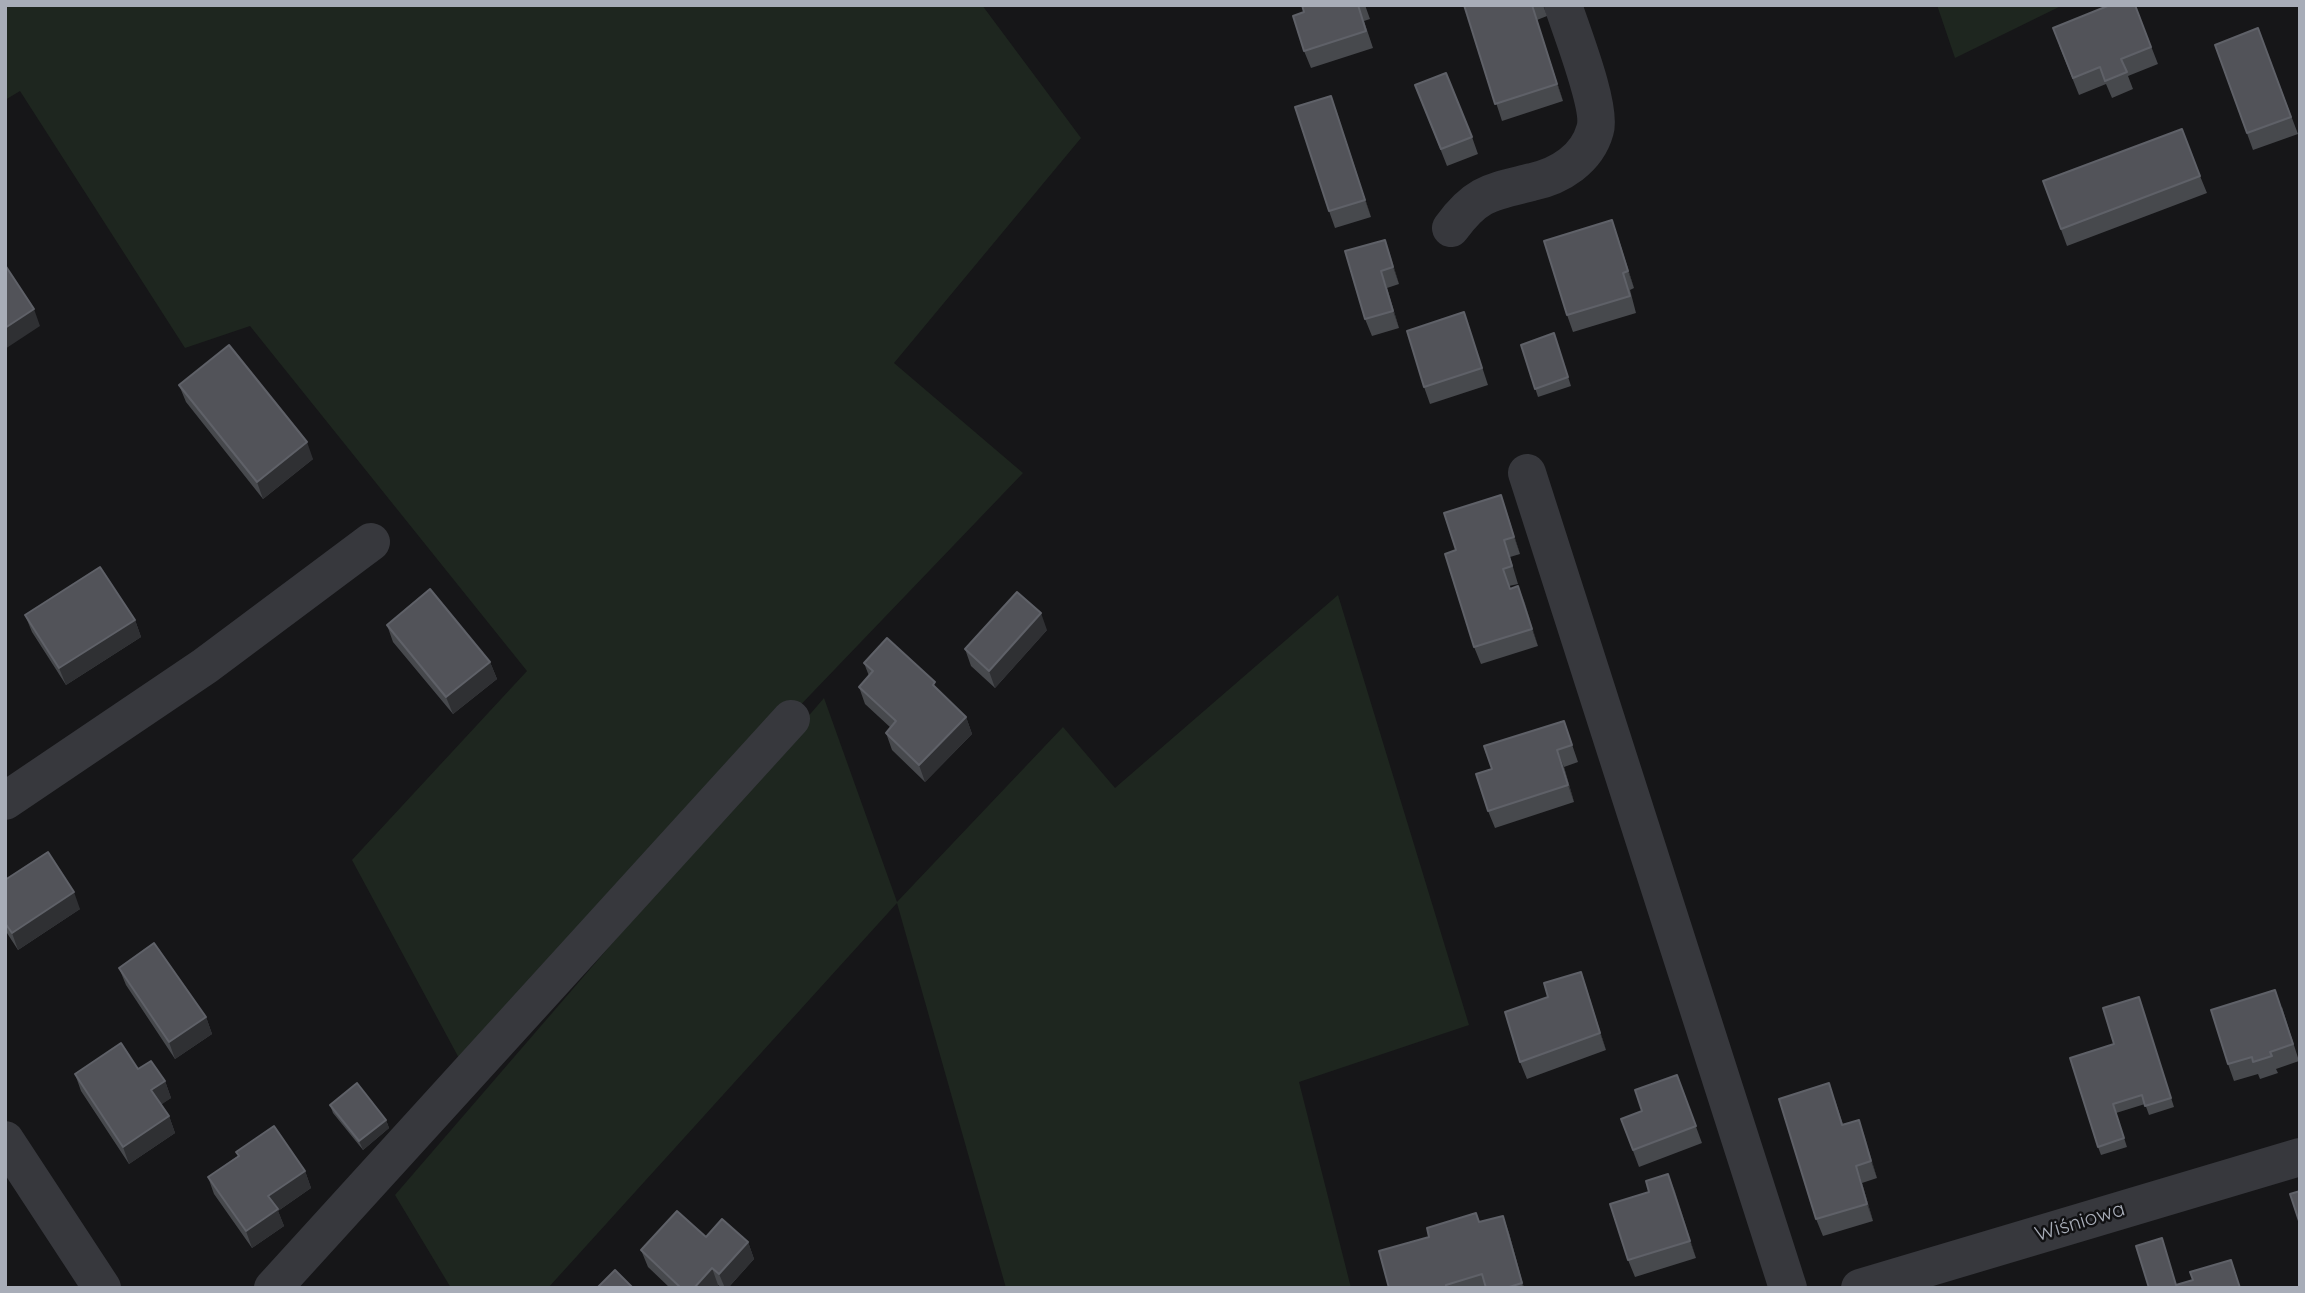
<!DOCTYPE html>
<html>
<head>
<meta charset="utf-8">
<style>
  body { margin:0 }
  #map { position:relative; width:2305px; height:1293px; overflow:hidden; background:#161618; font-family:Quicksand,sans-serif }
  canvas { display:block }
  .frame { position:absolute; inset:0; border:7px solid #a8adb8; pointer-events:none }
</style>
</head>
<body>
<div id="map">
<canvas width="2305" height="1293"></canvas>
<div class="frame"></div>
</div>
<script>
const context = document.querySelector('canvas').getContext('2d');
context.lineJoin = 'round';
function paint(path, color) {
  context.fillStyle = color;
  context.fill(path, 'evenodd');
}
function strokePath(path, color, width, dash) {
  context.strokeStyle = color;
  context.lineWidth = width;
  context.lineCap = dash ? 'butt' : 'round';
  context.setLineDash(dash || []);
  context.stroke(path);
}
function drawText(font, color, halo, rows, align = 'center') {
  context.font = font + ' Quicksand,sans-serif';
  context.lineWidth = 5;
  context.setLineDash([]);
  context.textBaseline = 'middle';
  context.strokeStyle = halo;
  context.fillStyle = color;
  for (const [text, x, y, turn = 0] of rows) {
    context.save();
    context.translate(x, y);
    context.rotate((+turn || 0) * Math.PI / 180);
    context.textAlign = isNaN(turn) ? turn : align;
    if (halo) context.strokeText(text, 0, 0);
    context.fillText(text, 0, 0);
    context.restore();
  }
}
const green = new Path2D(`
  M5,5H982L1081,138L894,363L1023,473L460,1060L352,860L527,671L250,326L185,348L20,91L5,100Z
  M1937,5H2063L1955,58Z
  M1338,595L1469,1025L1299,1082L1351,1288H1006L897,903L548,1288H451L395,1195L824,698L897,902L1063,727L1115,788Z`);
const minor = new Path2D(`
  M1451,228C1477,192 1492,192 1532,182C1560,176 1587,159 1595,130C1602,108 1571,30 1563,5
  M1527,473L1788,1288
  M5,801L205,666L371,542
  M5,1140L102,1288
  M273,1288L791,719
  M1860,1288L2300,1157`);
const wall = new Path2D(`
  M1302,5H1365L1370,19L1364,21L1373,48L1311,68L1304,51V12Z
  M1464,5H1543L1547,16L1537,20L1563,101L1502,121Z
  M2135,5L2158,64L2128,76L2133,89L2112,98L2106,84L2079,95L2059,45Z
  M2258,28L2298,134L2253,150L2215,45Z
  M1415,85L1472,137L1478,154L1447,166Z
  M1337,113L1371,217L1335,228L1329,211Z
  M2200,176L2207,193L2067,246L2043,181Z
  M1618,237L1634,288L1630,290L1636,313L1573,332L1567,315Z
  M1385,240L1399,284L1387,288L1399,328L1372,336L1365,319Z
  M1464,312L1488,385L1430,404L1424,387Z
  M1554,333L1571,386L1538,397L1521,345Z
  M179,385L313,459L263,499L186,402Z
  M1501,495L1520,554L1510,557L1518,584L1509,586L1510,589L1518,586L1538,646L1481,664L1474,647Z
  M25,615L135,620L141,637L66,685L32,632Z
  M387,625L490,662L497,679L453,714L393,642Z
  M1047,630L995,688L971,666L965,649Z
  M864,663L939,691L966,717L972,734L925,782L892,750L886,733L891,728L865,704L859,687L869,676Z
  M1564,721L1578,762L1564,767L1574,802L1495,828L1488,811L1492,769Z
  M5,880L80,909L18,950L5,930Z
  M119,968L206,1017L212,1034L175,1059L126,985Z
  M1581,972L1606,1050L1527,1079L1520,1062L1548,997Z
  M2139,997L2174,1107L2149,1115L2145,1104L2116,1113L2127,1147L2101,1155L2098,1147L2114,1044Z
  M2282,1007L2299,1061L2276,1069L2278,1073L2260,1079L2258,1074L2234,1081L2228,1064Z
  M138,1069L165,1081L171,1098L161,1104L169,1116L175,1133L129,1164L81,1091L75,1074Z
  M1677,1075L1702,1143L1639,1167L1621,1119L1642,1111Z
  M1835,1100L1843,1124L1859,1120L1877,1178L1862,1183L1873,1221L1823,1236L1816,1219Z
  M330,1105L386,1120L389,1128L363,1150L333,1113Z
  M236,1152L305,1171L311,1188L278,1211L284,1226L252,1248L214,1194L208,1177L238,1156Z
  M1668,1174L1696,1258L1635,1277L1628,1260L1649,1192Z
  M1476,1213L1479,1222L1503,1216L1509,1233L1524,1288H1389L1429,1237Z
  M706,1237L748,1242L754,1259L728,1288H722L718,1285L716,1288H670L648,1267L641,1250Z`);
const shadedWall = new Path2D(`
  M1532,5L1537,20L1563,101L1557,84Z
  M1331,96L1337,113L1371,217L1365,200Z
  M1612,220L1618,237L1634,288L1628,271Z
  M1385,240L1391,257L1399,284L1393,267Z
  M1381,271L1387,288L1399,328L1393,311Z
  M34,309L40,326L5,349V328Z
  M307,442L313,459L263,499L257,482Z
  M1501,495L1507,512L1520,554L1514,537Z
  M1518,586L1525,603L1538,646L1532,629Z
  M1041,613L1047,630L995,688L989,671Z
  M135,620L141,637L66,685L59,668Z
  M490,662L497,679L453,714L446,697Z
  M966,717L972,734L925,782L919,765Z
  M1557,750L1564,767L1574,802L1568,785Z
  M74,892L80,909L18,950L12,933Z
  M1581,972L1587,989L1606,1050L1600,1033Z
  M206,1017L212,1034L175,1059L169,1042Z
  M165,1081L171,1098L158,1107L151,1090Z
  M169,1116L175,1133L129,1164L123,1147Z
  M386,1120L389,1128L363,1150L359,1141Z
  M1859,1120L1865,1137L1877,1178L1871,1161Z
  M1856,1166L1862,1183L1873,1221L1867,1204Z
  M305,1171L311,1188L278,1211L284,1226L252,1248L246,1231L268,1196Z
  M1668,1174L1675,1191L1696,1258L1690,1241Z
  M1503,1216L1509,1233L1524,1288H1523L1522,1283Z
  M748,1242L754,1259L728,1288H725L719,1274Z
  M712,1268L718,1285L716,1288H694Z`);
const building = new Path2D(`
  M1302,5H1358L1366,31L1304,51L1293,16L1304,12Z
  M1464,5H1532L1557,84L1495,104Z
  M2110,5H2135L2151,47L2121,59L2127,72L2105,81L2100,67L2073,78L2053,28Z
  M2258,28L2291,117L2247,133L2215,45Z
  M1446,73L1472,137L1441,149L1415,85Z
  M1331,96L1365,200L1329,211L1295,107Z
  M2182,129L2200,176L2061,229L2043,181Z
  M1612,220L1628,271L1623,273L1630,296L1567,315L1544,241Z
  M1385,240L1393,267L1381,271L1393,311L1365,319L1345,251Z
  M5,265L34,309L5,328Z
  M1464,312L1482,368L1424,387L1407,331Z
  M1554,333L1568,377L1535,389L1521,345Z
  M229,345L307,442L257,482L179,385Z
  M1501,495L1514,537L1504,540L1512,566L1503,569L1510,589L1518,586L1532,629L1474,647L1445,554L1456,550L1444,513Z
  M100,567L135,620L59,668L25,615Z
  M430,589L490,662L446,697L387,625Z
  M1017,592L1041,613L989,671L965,649Z
  M887,638L935,682L933,685L966,717L919,765L886,733L896,721L859,687L873,671L864,663Z
  M1564,721L1572,745L1557,750L1568,785L1488,811L1476,774L1492,769L1484,746Z
  M48,852L74,892L12,933L5,923V880Z
  M154,943L206,1017L169,1042L119,968Z
  M1581,972L1600,1033L1520,1062L1505,1012L1548,997L1544,983Z
  M2275,990L2293,1044L2270,1052L2272,1056L2253,1062L2252,1057L2228,1064L2211,1010Z
  M2139,997L2171,1098L2145,1106L2142,1095L2113,1104L2124,1138L2098,1147L2070,1058L2114,1044L2103,1008Z
  M121,1043L138,1069L151,1061L165,1081L151,1090L169,1116L123,1147L75,1074Z
  M1677,1075L1696,1126L1633,1150L1621,1119L1642,1111L1635,1090Z
  M357,1083L386,1120L359,1141L330,1105Z
  M1829,1083L1842,1125L1859,1120L1871,1161L1856,1166L1867,1204L1816,1219L1779,1099Z
  M274,1126L305,1171L268,1196L278,1209L246,1231L208,1177L239,1156L236,1152Z
  M1668,1174L1690,1241L1628,1260L1610,1204L1649,1192L1646,1181Z
  M2300,1191V1224L2290,1194Z
  M677,1211L706,1237L722,1219L748,1242L719,1274L712,1268L694,1288H681L641,1250Z
  M1476,1213L1479,1222L1503,1216L1522,1283L1506,1288H1486L1482,1274L1446,1285V1288H1389L1379,1251L1429,1237L1427,1228Z
  M2162,1238L2176,1285L2193,1280L2190,1272L2231,1260L2240,1288H2149L2136,1246Z
  M615,1270L633,1288H597Z`);
const streetNames = [
  ["Wiśniowa",2080,1222,-17]
];
paint(green, '#1e261f');
strokePath(minor, '#37383d', 38);
paint(wall, '#47494d');
paint(shadedWall, '#2f3033');
paint(building, '#525359');
strokePath(building, '#5f6168', 2);
drawText('21px', '#a8adb8', '#111113', streetNames);
</script>
</body>
</html>
